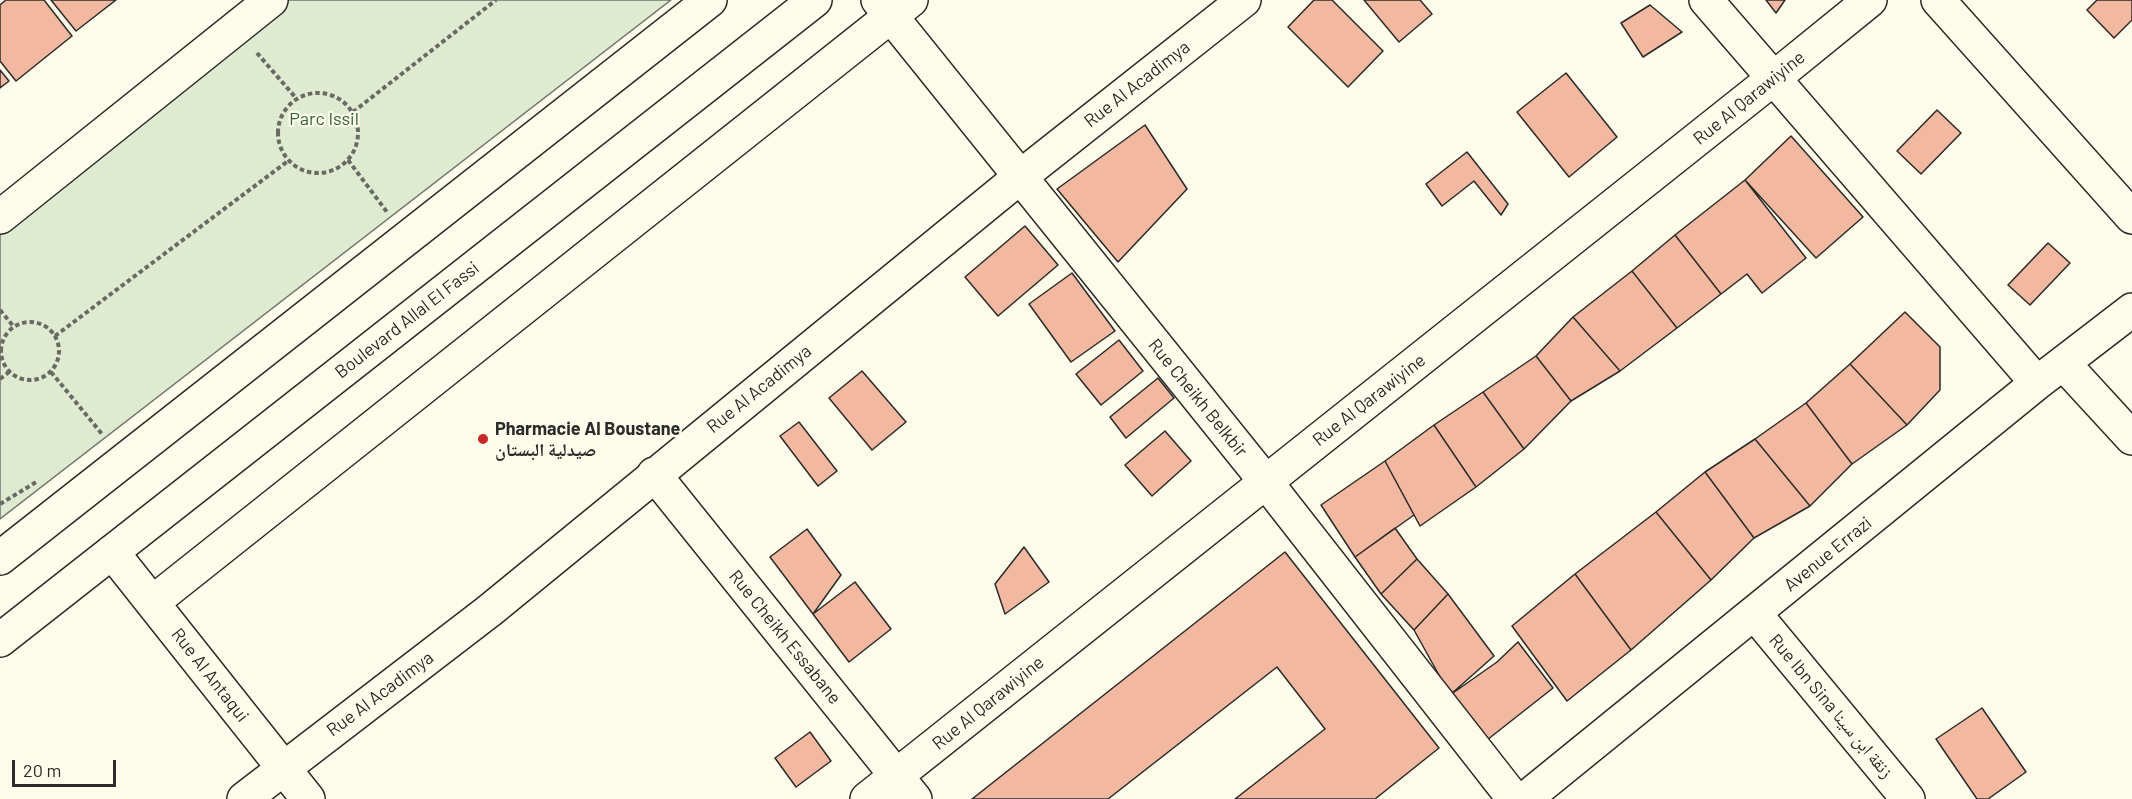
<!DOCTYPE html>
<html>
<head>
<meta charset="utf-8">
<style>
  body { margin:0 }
  #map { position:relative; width:2132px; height:799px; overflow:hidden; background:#fdfbea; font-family:Barlow,sans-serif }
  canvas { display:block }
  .scale { position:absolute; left:12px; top:760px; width:104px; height:27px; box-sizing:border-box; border:3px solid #2b2b2b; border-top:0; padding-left:8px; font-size:18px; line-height:21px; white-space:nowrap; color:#2b2b2b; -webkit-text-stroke:4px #fdfbea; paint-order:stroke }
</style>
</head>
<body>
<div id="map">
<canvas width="2132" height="799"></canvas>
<div class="scale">20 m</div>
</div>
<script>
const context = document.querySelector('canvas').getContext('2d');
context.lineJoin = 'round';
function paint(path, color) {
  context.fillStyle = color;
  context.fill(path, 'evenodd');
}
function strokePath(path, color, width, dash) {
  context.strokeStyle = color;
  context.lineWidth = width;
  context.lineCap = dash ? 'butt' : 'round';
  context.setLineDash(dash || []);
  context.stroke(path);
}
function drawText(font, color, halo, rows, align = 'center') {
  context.font = font + ' Barlow,"Noto Naskh Arabic",sans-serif';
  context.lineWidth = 4.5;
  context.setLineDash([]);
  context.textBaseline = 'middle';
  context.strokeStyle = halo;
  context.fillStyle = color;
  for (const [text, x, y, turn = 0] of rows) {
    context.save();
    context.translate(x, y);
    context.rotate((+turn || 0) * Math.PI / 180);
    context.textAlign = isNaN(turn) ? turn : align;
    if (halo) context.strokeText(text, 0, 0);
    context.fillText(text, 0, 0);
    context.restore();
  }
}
const green = new Path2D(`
  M282,0H671L0,519V232Z`);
const building = new Path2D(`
  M6,0H44L72,36L16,81L0,61V5Z
  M51,0H116L76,31Z
  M1314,0H1332L1383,51L1348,87L1288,27Z
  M1364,0H1420L1432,14L1399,42Z
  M1766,0H1785L1776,13Z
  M2097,0H2132V20L2114,38L2087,10Z
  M1650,5L1682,32L1643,57L1621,23Z
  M0,70L9,81L0,88Z
  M1566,73L1617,137L1569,177L1517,112Z
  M1937,110L1961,133L1921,174L1897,151Z
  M1145,125L1187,189L1118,262L1057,189Z
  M1791,136L1863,217L1816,258L1745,180Z
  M1467,152L1508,204L1501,215L1474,181L1442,206L1426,184Z
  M1745,180L1806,258L1762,293L1747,274L1721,294L1675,235Z
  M1025,226L1058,265L998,316L965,277Z
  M1675,235L1721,294L1677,328L1632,271Z
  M2048,243L2070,263L2030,305L2008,285Z
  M1632,271L1677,328L1620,371L1573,317Z
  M1072,273L1115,331L1071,362L1029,304Z
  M1905,312L1940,347V390L1907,425L1850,364Z
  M1573,317L1620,371L1571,401L1536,356Z
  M1119,340L1143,371L1101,405L1076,374Z
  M1536,356L1571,401L1524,449L1483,392Z
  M1850,364L1907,425L1852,464L1806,403Z
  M862,371L906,422L872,450L829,398Z
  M1158,378L1174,398L1126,438L1110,417Z
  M1483,392L1524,449L1476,487L1434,425Z
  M1806,403L1852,464L1810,506L1755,439Z
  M799,422L837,471L818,486L780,436Z
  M1434,425L1476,487L1420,526L1385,461Z
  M1165,431L1191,461L1152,496L1125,465Z
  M1755,439L1810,506L1754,538L1705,472Z
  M1385,461L1414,515L1355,557L1321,505Z
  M1705,472L1754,538L1711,580L1656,512Z
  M1656,512L1711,580L1631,650L1575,574Z
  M1395,528L1417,559L1381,594L1355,557Z
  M807,529L841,575L813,614L770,557Z
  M1024,547L1049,582L1005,614L995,584Z
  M1285,552L1439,748L1375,799H1235L1325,729L1277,667L1108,799H972Z
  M1417,559L1448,594L1414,630L1381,594Z
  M1575,574L1631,650L1567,701L1512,626Z
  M855,582L891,629L849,662L813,614Z
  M1448,594L1494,656L1450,695L1414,630Z
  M1518,642L1553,688L1487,740L1450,695L1497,662Z
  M1982,708L2026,772L1988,799H1977L1936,739Z
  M810,732L831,761L796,787L775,758Z`);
const path = new Path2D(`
  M257,53L296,98
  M278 133a40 40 0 1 1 80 0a40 40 0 1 1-80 0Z
  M353,112L496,0
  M348,160L387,212
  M0,310L14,327
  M1 351a29 29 0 1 1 58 0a29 29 0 1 1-58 0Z
  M55,336L288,161
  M51,372L102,434
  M0,379L9,372
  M0,504L38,481`);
const minor = new Path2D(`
  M878,0L1266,482L1514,799
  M1706,0L2037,383
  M1938,0L2132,217
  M0,217L271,0
  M2063,363L2132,438
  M654,474L915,799
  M112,552L308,799
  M153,602L911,0
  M1755,614L1908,799
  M244,799L489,611L1020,177L1244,0
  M867,799L1774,78L1870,0
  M1525,799L2037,383L2132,310`);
const major = new Path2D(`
  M0,558L710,0
  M0,640L815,0`);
const markers = [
  [483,439,6,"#c62828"]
];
const streetNames = [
  ["Rue Al Acadimya",1137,84,-38],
  ["Rue Al Qarawiyine",1749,98,-39],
  ["Boulevard Allal El Fassi",407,320,-38],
  ["Rue Al Acadimya",759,389,-39],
  ["Rue Cheikh Belkbir",1198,398,51],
  ["Rue Al Qarawiyine",1369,400,-38],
  ["Avenue Errazi",1828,554,-39],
  ["Rue Cheikh Essabane",785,637,51],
  ["Rue Al Antaqui",210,675,52],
  ["Rue Al Acadimya",380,694,-37],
  ["Rue Al Qarawiyine",988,703,-39],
  ["Rue Ibn Sina زنقة ابن سينا",1831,706,50]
];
const parkNames = [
  ["Parc Issil",324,119]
];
const poiNames = [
  ["Pharmacie Al Boustane",495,429],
  ["صيدلية البستان",495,450]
];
paint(green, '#deebd1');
strokePath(green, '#74746e', 1.5);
paint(building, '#f2b8a0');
strokePath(building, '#2b2b2b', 1.5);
strokePath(minor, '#2b2b2b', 36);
strokePath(major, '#2b2b2b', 36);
strokePath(path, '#6a6964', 4, [4.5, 3]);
strokePath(minor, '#fdfbea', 33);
strokePath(major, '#fdfbea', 33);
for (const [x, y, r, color] of markers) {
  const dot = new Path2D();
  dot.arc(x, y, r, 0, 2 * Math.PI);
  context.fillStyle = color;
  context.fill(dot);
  strokePath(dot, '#fdfbea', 2);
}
drawText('18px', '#2b2b2b', '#fdfbea', streetNames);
drawText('18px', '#34623c', '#fdfbea', parkNames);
drawText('bold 18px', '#2b2b2b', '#fdfbea', poiNames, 'left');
</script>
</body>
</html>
